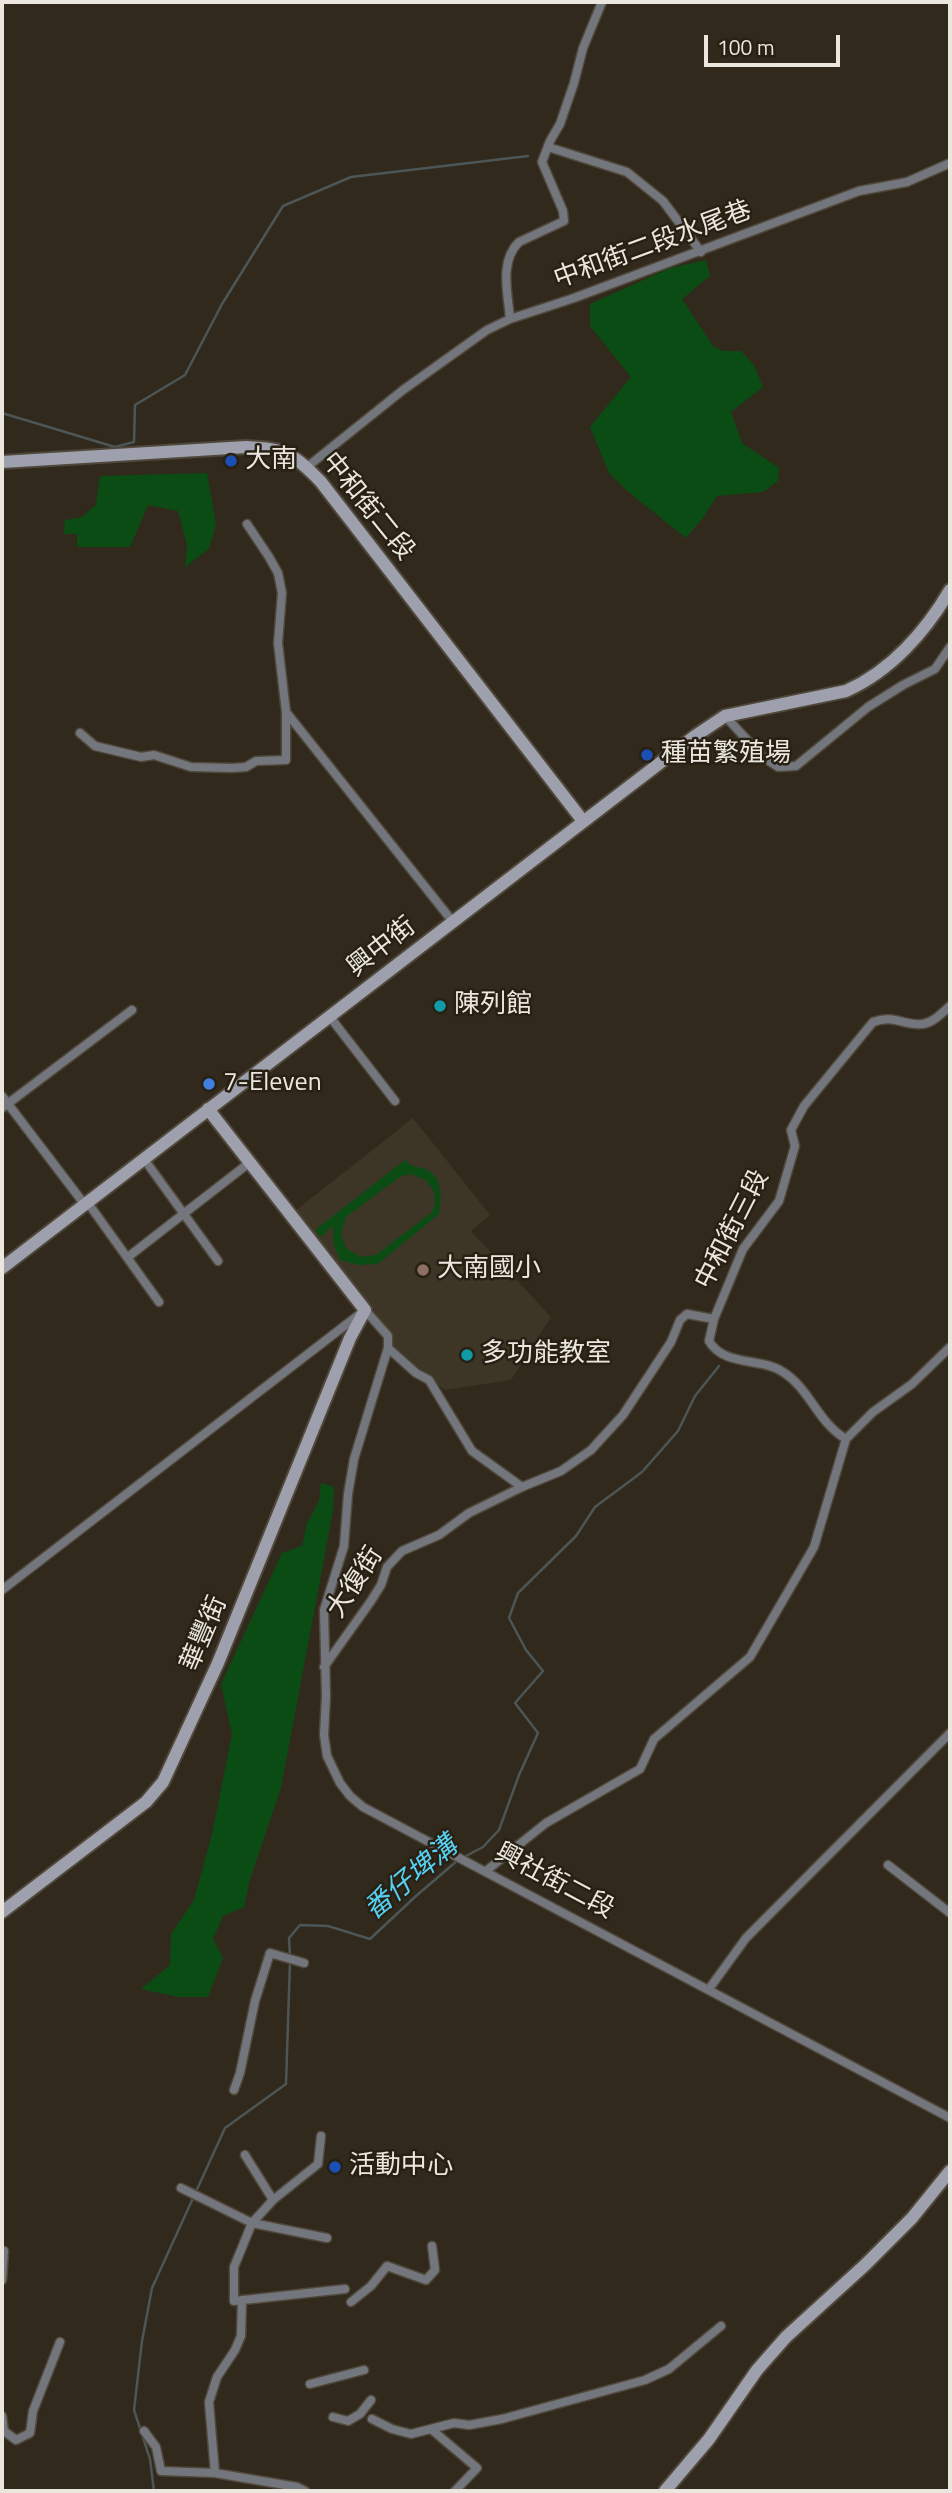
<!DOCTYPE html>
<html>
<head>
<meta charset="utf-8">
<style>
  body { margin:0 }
  #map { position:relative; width:952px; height:2493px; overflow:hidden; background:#312a1c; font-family:"Titillium Web",sans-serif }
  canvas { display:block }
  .frame { position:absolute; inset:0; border:4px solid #ebe7de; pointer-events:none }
  .scale { position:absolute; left:704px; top:35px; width:136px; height:32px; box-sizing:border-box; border:4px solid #ebe7de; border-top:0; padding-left:9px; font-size:21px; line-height:24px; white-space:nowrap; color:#ebe7de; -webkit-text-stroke:5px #272013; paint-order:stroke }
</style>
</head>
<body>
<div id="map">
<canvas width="952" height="2493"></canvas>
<div class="frame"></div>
<div class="scale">100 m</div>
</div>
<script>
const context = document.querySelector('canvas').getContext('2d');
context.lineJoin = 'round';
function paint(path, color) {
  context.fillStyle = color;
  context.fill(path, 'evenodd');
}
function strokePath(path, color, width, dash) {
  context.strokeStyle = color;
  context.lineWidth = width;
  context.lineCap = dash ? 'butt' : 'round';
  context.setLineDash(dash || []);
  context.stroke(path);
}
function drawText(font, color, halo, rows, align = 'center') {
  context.font = font + ' "Titillium Web","Noto Sans TC",sans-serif';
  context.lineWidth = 5;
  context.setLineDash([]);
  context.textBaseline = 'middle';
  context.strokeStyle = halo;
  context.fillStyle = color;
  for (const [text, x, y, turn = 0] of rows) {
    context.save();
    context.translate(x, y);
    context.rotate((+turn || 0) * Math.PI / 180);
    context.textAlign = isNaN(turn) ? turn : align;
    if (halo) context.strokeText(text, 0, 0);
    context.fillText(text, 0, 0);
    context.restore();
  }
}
const education = new Path2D(`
  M413,1118L490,1215L471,1231L551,1317L511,1380L445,1390L393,1347L388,1330L368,1310L295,1211Z`);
const green = new Path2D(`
  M706,260L710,276L682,299L713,346L723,351H741L754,365L763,387L731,412L742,443L779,468L778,481L763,492L717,496L705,515L686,538L626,490L609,473L590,427L631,377L590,326V304L670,268Z
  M207,473L216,524L209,549L185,567L187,545L178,511L148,505L130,547H77V534H64L65,520L82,517L96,505L100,476Z
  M405,1160C411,1167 416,1166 425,1169C444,1177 441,1197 439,1214L378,1264L358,1265L340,1260L334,1245L333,1226L320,1237L315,1230ZM411,1174L425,1180L434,1191L435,1204L432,1212L376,1255L360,1257L346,1248L341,1234L346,1217L401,1176Z
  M321,1483L334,1487L333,1511L281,1788L250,1879L244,1907L223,1916L213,1939L223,1958L208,1997H179L141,1989L170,1965L171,1934L194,1900L212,1834L232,1734L221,1684L282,1553L302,1546L307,1523L319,1501Z`);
const stream = new Path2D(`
  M2,413L115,447L134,442L135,405L185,375L222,304L283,206L351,177L528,156
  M464,1857L483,1847L499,1830L519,1775L538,1733L515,1703L543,1671L526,1650L509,1618L518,1593L576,1536L595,1507L642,1472L678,1431L695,1396L719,1366
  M290,1955L289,1938L300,1925L328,1926L370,1939L416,1896L458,1860
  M154,2491L150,2459L134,2410L142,2341L152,2288L225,2128L286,2084L290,1962`);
const street = new Path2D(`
  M548,147L627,172L663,201L701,252
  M510,319C508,294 499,261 519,242L564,221L563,211L542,162L550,141L560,124L574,83L583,48L602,2
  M307,467L403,390L487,330L510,319L574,298L859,191L907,182L950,163
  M247,524L269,557L278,573L282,593L278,643L286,712L453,922
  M725,716L763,757L778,767L796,766L868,707L903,685L935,669L950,647
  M80,733L95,746L141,757L154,755L191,767L232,768L246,767L256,761L286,760V713
  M330,1017L395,1101
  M2,1096L85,1205
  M2,1108L132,1010
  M144,1159L218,1261
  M88,1203L159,1302
  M128,1257L249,1163
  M388,1348L416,1373L429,1380L472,1451L522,1487
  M846,1439C818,1423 810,1389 783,1372C761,1357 724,1367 709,1341L714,1319L743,1249L779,1201L795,1146L791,1130L804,1106L873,1022C894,1014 904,1026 922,1024C933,1023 942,1013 950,1006
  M2,1590L365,1310L388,1336V1348L354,1459L348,1494L344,1546L324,1610L326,1696L324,1735L327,1756L340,1783L350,1796L363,1807L950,2118
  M324,1667L371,1601L381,1585L387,1567L402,1551L439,1535L469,1513L522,1487L561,1471L591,1450L623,1415L671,1342L680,1320L687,1314L714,1319
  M888,1865L950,1913
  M486,1871L546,1823L640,1769L654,1739L750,1657L814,1547L846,1439L873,1412L912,1384L950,1347
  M709,1989L746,1938L950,1733
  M234,2090L240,2073L255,2001L270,1953L304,1963
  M321,2136L318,2164L273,2200L252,2223L234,2267V2301L345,2289
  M245,2155L273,2200
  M181,2188L252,2223L327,2238
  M2,2280L4,2251
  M351,2302L371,2286L387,2266L426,2280L435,2270L432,2246
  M310,2384L364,2370
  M2,2416L4,2431L16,2440L30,2433L33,2411L60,2342
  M333,2417L348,2421L360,2414L371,2400
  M372,2419L392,2429L411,2434L454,2423L469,2425L502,2419L645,2380L669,2369L721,2326
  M431,2429L477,2468L455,2491
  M144,2431L156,2447L161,2471L215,2473L297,2487L305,2491
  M215,2473L209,2402L217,2377L235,2350L241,2336L242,2300`);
const secondary = new Path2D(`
  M2,462L246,447C286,449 293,453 321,482L583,821
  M2,1268L695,736L725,716L846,691C891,671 926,631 950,590
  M2,1912L146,1802L163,1782L218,1663L350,1338L365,1310L208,1109
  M665,2491L709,2439L757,2370L786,2337L865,2265L912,2218L950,2171`);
const markers = [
  [231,461,7,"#1a4fb4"],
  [647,755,7,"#1a4fb4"],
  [440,1006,7,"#0f9aa8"],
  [209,1084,7,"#3f7fe0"],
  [423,1270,7,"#8d6e63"],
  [467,1355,7,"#0f9aa8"],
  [335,2167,7,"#1a4fb4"]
];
const streetNames = [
  ["中和街二段水尾巷",653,246,-20],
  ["中和街二段",367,507,51],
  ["興中街",382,948,-38],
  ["中和街三段",733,1230,-63],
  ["大復街",356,1583,-57],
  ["華豐街",205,1634,-67],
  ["興社街二段",554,1882,28]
];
const poiNames = [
  ["大南",245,461],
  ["種苗繁殖場",661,755],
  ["陳列館",454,1006],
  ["7-Eleven",223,1084],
  ["大南國小",437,1270],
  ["多功能教室",481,1355],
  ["活動中心",349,2167]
];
const waterNames = [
  ["番仔埤溝",412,1879,-40]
];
paint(education, '#3d3525');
paint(green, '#0a4c13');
strokePath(stream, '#4c5656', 2.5);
strokePath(street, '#4f483b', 11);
strokePath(secondary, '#4f483b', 16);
strokePath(street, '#74767e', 8);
strokePath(secondary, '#9ea1ad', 12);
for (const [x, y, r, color] of markers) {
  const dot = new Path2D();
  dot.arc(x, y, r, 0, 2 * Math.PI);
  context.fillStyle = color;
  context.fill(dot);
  strokePath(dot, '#272013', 2.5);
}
drawText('26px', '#ebe7de', '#272013', streetNames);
drawText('26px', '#ebe7de', '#272013', poiNames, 'left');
drawText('italic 28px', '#55d0f1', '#272013', waterNames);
</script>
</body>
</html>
